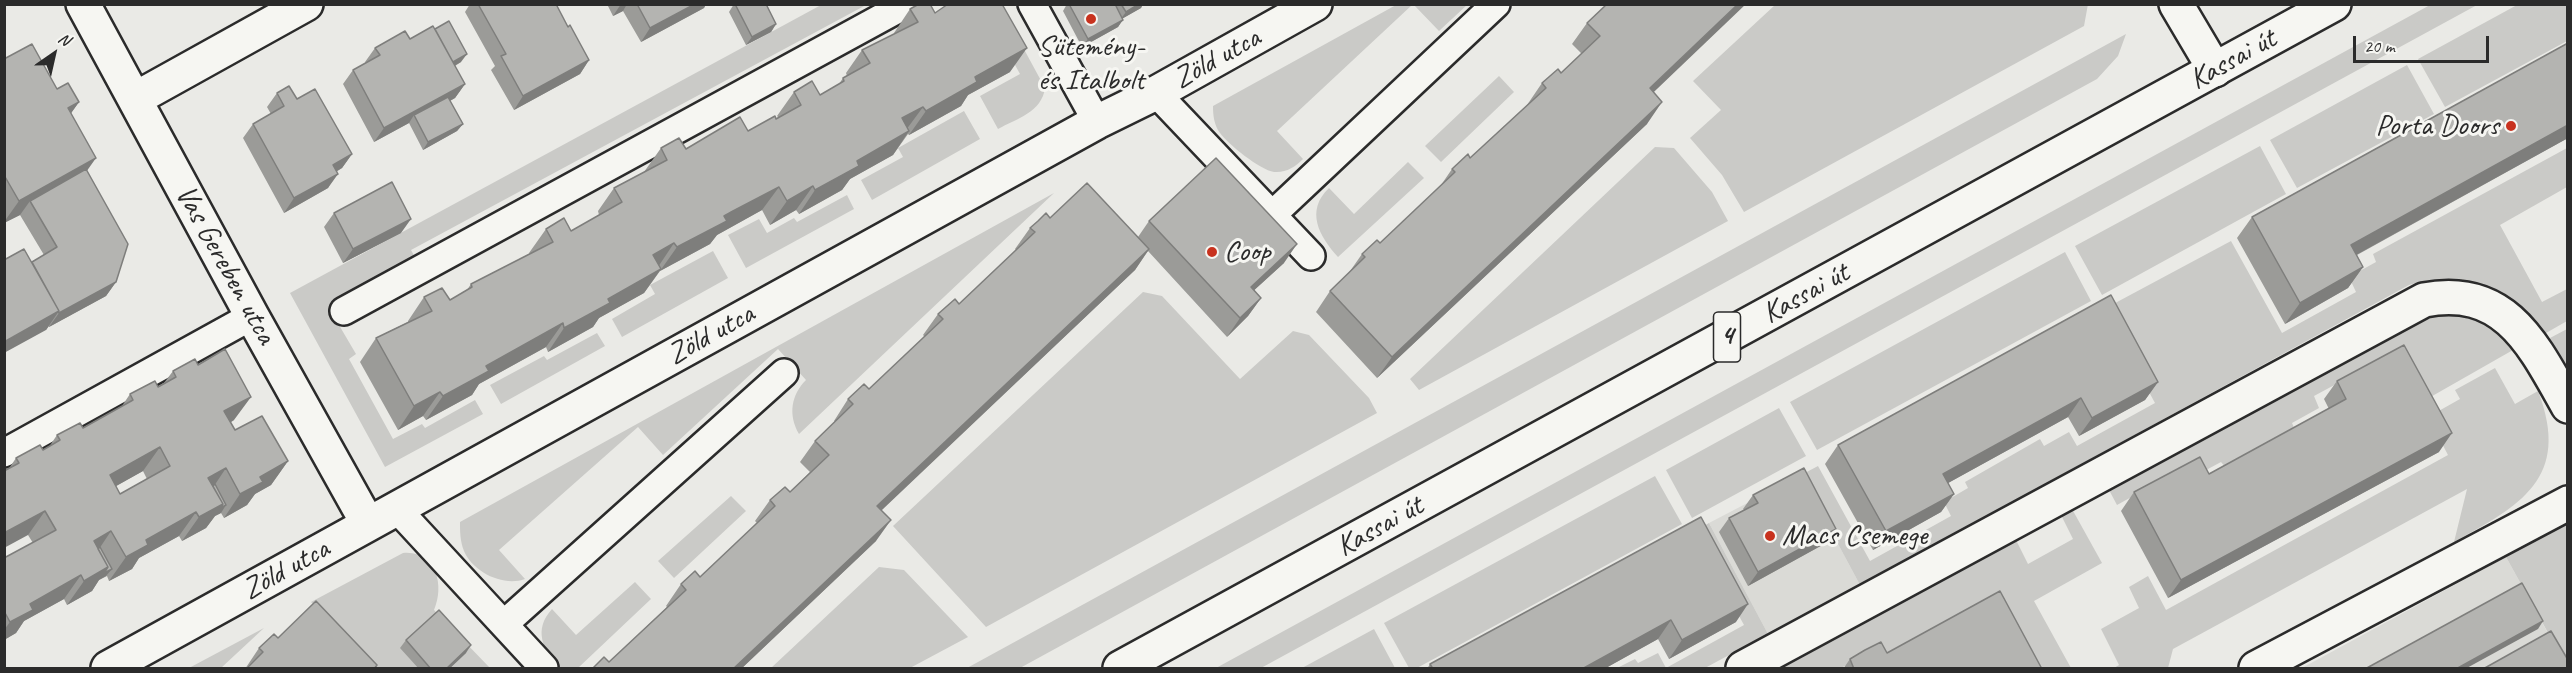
<!DOCTYPE html>
<html>
<head>
<meta charset="utf-8">
<style>
  body { margin:0 }
  #map { position:relative; width:2572px; height:673px; overflow:hidden; background:#eaeae6; font-family:Caveat,sans-serif }
  canvas { display:block }
  .frame { position:absolute; inset:0; border:6px solid #2b2b2b; pointer-events:none }
  .north { position:absolute; left:24px; top:24px; width:60px; height:60px; -webkit-text-stroke:4px #f6f6f2; paint-order:stroke; rotate:34deg; font-size:16px; font-weight:700; line-height:24px; text-align:center; color:#2b2b2b }
  .north::after { content:''; display:block; margin:auto; width:21px; height:27px; background:#2b2b2b; clip-path:polygon(50% 0,100% 100%,50% 72%,0 100%) }
  .scale { position:absolute; left:2353px; top:36px; width:136px; height:27px; box-sizing:border-box; border:3px solid #2b2b2b; border-top:0; padding-left:8px; font-size:18px; line-height:21px; white-space:nowrap; color:#2b2b2b; -webkit-text-stroke:4px #f6f6f2; paint-order:stroke }
</style>
</head>
<body>
<div id="map">
<canvas width="2572" height="673"></canvas>
<div class="frame"></div>
<div class="north">N</div>
<div class="scale">20 m</div>
</div>
<script>
const context = document.querySelector('canvas').getContext('2d');
context.lineJoin = 'round';
function paint(path, color) {
  context.fillStyle = color;
  context.fill(path, 'evenodd');
}
function strokePath(path, color, width, dash) {
  context.strokeStyle = color;
  context.lineWidth = width;
  context.lineCap = dash ? 'butt' : 'round';
  context.setLineDash(dash || []);
  context.stroke(path);
}
function drawText(font, color, halo, rows, align = 'center') {
  context.font = font + ' Caveat,sans-serif';
  context.lineWidth = 6;
  context.setLineDash([]);
  context.textBaseline = 'middle';
  context.strokeStyle = halo;
  context.fillStyle = color;
  for (const [text, x, y, turn = 0] of rows) {
    context.save();
    context.translate(x, y);
    context.rotate((+turn || 0) * Math.PI / 180);
    context.textAlign = isNaN(turn) ? turn : align;
    if (halo) context.strokeText(text, 0, 0);
    context.fillText(text, 0, 0);
    context.restore();
  }
}
const built = new Path2D(`
  M1801,475L1860,585L1768,634L1709,523Z
  M2506,557L2567,668H2302Z`);
const green = new Path2D(`
  M2088,4L2084,26L1744,212L1722,175L1690,138L1721,110L1693,81L1775,5Z
  M821,5H866L411,250L417,261L329,308L356,354L349,359L393,439L422,424L425,428L475,400L483,414L385,467L290,293Z
  M982,5H1000L1045,88C1042,112 1016,119 998,129L980,96L1020,74Z
  M1396,5H1412L1277,131L1303,159C1295,167 1286,173 1274,172C1260,170 1228,144 1220,133C1214,125 1213,115 1213,106Z
  M1414,5H1467L1439,31Z
  M2430,5H2477L1261,668H1216Z
  M2517,5H2567V41L2445,107L2418,59Z
  M2126,34L2118,56L2097,79L1020,668H967Z
  M2407,65L2434,114L2297,188L2270,140Z
  M1499,76L1514,92L1441,162L1425,146Z
  M964,111L980,139L872,200L861,180L903,157L898,148Z
  M2260,146L2286,194L2102,295L2075,246Z
  M1655,147L1674,148L1712,192L1728,221L1419,390L1410,379Z
  M2567,148V187L2500,225L2542,302L2567,289V321L2546,333C2516,288 2460,268 2409,285L1860,585L1801,475L1818,466L1870,561L1951,516L1944,502L1968,488L1965,482L2040,439L2044,446L2069,432L2077,446L2155,403L2104,309L2231,241L2282,333L2356,292L2349,277L2376,262L2373,254Z
  M1408,162L1424,178L1338,257C1319,236 1305,211 1329,188L1354,214Z
  M1054,193L799,434C788,415 791,395 806,380L778,349L663,455L638,427L499,550L525,579C503,587 473,572 464,551C460,541 460,531 460,522Z
  M847,195L854,209L746,268L728,235L759,219L767,233L794,218L797,222Z
  M713,251L728,278L622,337L612,319L655,294L650,285Z
  M2065,252L2091,301L1817,450L1790,402Z
  M1143,292L1162,296L1240,379L1293,331L1309,335L1369,398L1377,413L986,627L893,526Z
  M2449,312C2476,317 2496,328 2513,350L2420,403L2392,354L2314,396L2319,408L2292,423L2295,430L2226,468L2221,462L2195,476L2189,465L2117,505L2109,490L2419,321L2435,315Z
  M2567,329V370L2550,338Z
  M597,333L605,346L501,404L490,385L544,356L547,360Z
  M2495,368L2515,404L2538,391C2572,479 2519,506 2454,542L2467,489L2173,649L2168,668H2114L2119,665L2101,629L2139,608L2129,587L2148,576L2166,610L2448,455L2428,417L2460,399L2455,390Z
  M1779,408L1806,456L1692,518L1666,470Z
  M1655,476L1682,524L1417,668H1409L1384,623Z
  M731,496L746,511L674,578L658,561Z
  M2072,509L2102,563L2034,601L2071,668L1874,665L1868,654L1841,668H1779L2016,540L2028,564L2073,539L2061,515Z
  M1709,523L1768,634L1705,668H1617L1635,659L1638,663L1658,653L1666,668L1744,625L1693,532Z
  M2567,523V667L2506,557Z
  M403,553C436,550 445,585 434,610L490,668H374L311,602Z
  M879,567L904,570L968,637L910,668H771Z
  M635,582L651,599L578,668H558C543,649 533,630 552,609L576,635Z
  M264,628L221,668H189Z
  M1374,629L1395,668H1302Z`);
const service = new Path2D(`
  M1032,4L1097,122
  M1156,93L1311,256
  M1272,215L1496,4
  M344,311L907,4
  M4,453L252,316
  M396,508L544,668
  M504,624L784,373`);
const minor = new Path2D(`
  M83,4L252,316L368,524
  M2176,4L2215,70
  M135,99L306,4
  M108,668L1097,122L1156,93L1315,4
  M1743,668L2424,300C2506,284 2534,346 2568,406
  M2256,668L2568,503`);
const primary = new Path2D(`
  M1120,668L2334,4`);
const wall = new Path2D(`
  M470,4H559L557,7L568,27L589,60L580,74L514,110L491,70L495,66L465,12Z
  M607,4H706L704,8L641,42L623,11L613,16Z
  M734,4L776,24L771,32L746,45L729,12Z
  M1067,4H1143L1141,8L1123,18L1118,27L1082,47L1063,11Z
  M1607,4L1653,92L1647,124L1377,378L1316,312L1330,291L1348,274L1362,254L1380,243L1439,188L1452,169L1470,158L1527,105L1542,83L1561,73L1582,54L1572,44L1587,23Z
  M910,9L935,13L1010,72L968,95L961,106L909,135L908,134L893,155L850,179L842,190L799,214L796,210L770,225L762,210L717,235L710,244L660,271L644,293L599,318L593,327L548,352L546,347L479,384L472,395L426,420L423,416L398,430L360,362L376,338L408,322V321L424,297L450,300L467,290L471,284L530,254L529,253L546,229L571,231L599,215L598,211L614,188L644,172L661,148L686,149L748,131L779,118L777,116L794,92L820,95L839,84L843,78L847,76L846,73L862,50L894,34V33Z
  M435,29L461,62L455,66L465,84L455,98L450,101L463,124L457,131L423,150L409,123L374,142L343,84L353,70L366,63L365,62L375,48L410,39Z
  M2568,43V138L2357,255L2363,267L2348,288L2285,324L2237,238L2252,217Z
  M4,59L79,102L71,113L116,282L106,296L49,327V326L46,330L32,262L44,255L20,215L4,223Z
  M277,93L297,99L352,154L342,168L336,172L328,188L284,213L243,138L253,124L271,114L267,107Z
  M334,213L401,233L343,263L324,227Z
  M1050,218L1138,237L1149,221L1284,263L1254,290L1261,298L1248,316L1227,337L1148,251L1135,270L881,510L876,541L741,669H592L609,662L667,607L666,606L681,584L700,577L757,523L755,521L770,500L790,492L810,472L800,462L815,441L835,422L834,421L848,399L869,389L925,337L923,335L938,314L959,304L1016,250L1015,249L1030,228Z
  M198,365L234,420L230,423L235,430L288,461L271,485L255,494L247,505L224,518L221,513L215,516L206,528L182,541L179,536L139,558L132,569L109,581L107,576L99,580L92,591L67,605L64,599L24,621L16,633L4,640V558L33,543L28,535L8,470L16,458L43,450L49,447L57,435L83,428L122,406L130,394L158,387L164,383L173,371ZM143,471L147,479L120,494L116,486Z
  M2337,381L2439,452L2168,598L2121,511L2134,492L2209,474L2329,409L2324,399Z
  M2158,382L2145,400L2079,436L2068,417L1948,483L1954,494L1941,512L1873,550L1825,464L1838,445Z
  M1753,495L1836,529L1826,543L1748,586L1719,532L1729,518L1744,510L1743,509Z
  M1701,517L1736,622L1669,659L1658,639L1604,669H1427L1430,664Z
  M278,638L245,669L259,648Z
  M406,640L466,653L449,669H419L400,648Z
  M1887,653L2042,669H1843L1850,659Z`);
const shadedWall = new Path2D(`
  M621,4H627L623,11L613,16Z
  M695,4H706L704,8L641,42L650,28Z
  M1139,4H1143L1141,8L1120,20L1126,12Z
  M1738,4H1746L1635,110L1650,88Z
  M1123,20L1118,27L1082,47L1088,39Z
  M776,24L771,32L746,45L752,37Z
  M1027,48L1010,72L968,95L961,106L909,135L926,111L975,77Z
  M467,54L461,62L441,73L447,65Z
  M589,60L580,74L514,110L523,96Z
  M465,84L455,98L416,119L414,115L409,123L374,142L384,128Z
  M79,102L62,126L68,108Z
  M1662,102L1647,124L1377,378L1392,357Z
  M923,107L906,130L902,118Z
  M463,124L457,131L423,150L428,142Z
  M2568,125V138L2336,266L2351,245Z
  M909,131L893,155L850,179L842,190L799,214L815,190L857,161Z
  M352,154L342,168L323,179L333,165Z
  M96,158L79,182L30,201L20,215L4,223V222L19,201Z
  M338,174L328,188L284,213L294,198Z
  M813,186L796,210L770,225L787,201Z
  M779,187L762,210L717,235L710,244L660,271L677,247L724,216Z
  M411,219L401,233L343,263L353,249Z
  M674,243L658,267L653,255Z
  M1297,244L1284,263L1238,305L1251,287Z
  M1149,249L1135,270L863,528L877,506Z
  M2363,267L2348,288L2285,324L2300,303Z
  M661,269L644,293L599,318L593,327L548,352L564,328L608,299Z
  M116,282L106,296L49,327L59,313Z
  M1261,298L1248,316L1227,337L1240,318Z
  M59,311L46,330L4,353V342Z
  M563,323L546,347L479,384L472,395L426,420L443,396L486,366Z
  M2158,382L2145,400L2079,436L2092,418Z
  M440,392L423,416L398,430L414,406Z
  M251,397L234,420L208,435L224,411Z
  M2081,398L2068,417L1930,493L1943,474Z
  M2452,433L2439,452L2168,598L2181,580Z
  M160,447L143,471L93,499L110,475Z
  M288,461L271,485L255,494L247,505L224,518L240,494L260,477Z
  M226,468L210,492L208,478Z
  M1954,494L1941,512L1873,550L1886,531Z
  M223,504L226,505L221,513L215,516L206,528L182,541L199,517Z
  M45,511L28,535L4,548V533Z
  M196,512L179,536L139,558L132,569L109,581L126,557L146,540Z
  M891,520L876,541L741,669H733Z
  M1836,529L1826,543L1748,586L1758,572Z
  M111,531L95,555L94,541Z
  M108,567L112,569L106,576L99,580L92,591L67,605L84,581Z
  M81,575L64,599L24,621L16,633L4,640V630L10,622L30,604Z
  M1748,604L1736,622L1669,659L1682,640Z
  M1671,620L1658,639L1604,669H1582Z
  M2543,621L2538,629L2465,669H2456Z
  M471,645L466,653L449,669H446Z`);
const building = new Path2D(`
  M478,4H556L568,27L570,25L589,60L523,96L501,56L506,54Z
  M637,4H695L650,28Z
  M735,4H766L776,24L752,37Z
  M919,4H930L935,13L948,4H1002L1027,48L975,77L977,82L926,111L923,107L902,118L909,131L857,161L859,166L815,190L813,186L787,201L779,187L733,211L724,216L727,221L677,247L674,243L653,255L661,269L608,299L610,303L564,328L563,323L486,366L489,371L443,396L440,392L414,406L376,338L432,311L424,297L442,288L450,300L472,287L471,284L553,242L546,229L564,218L571,231L622,202L614,188L667,160L661,148L679,138L686,149L740,117L748,131L775,116L776,119L801,105L794,92L812,81L820,95L844,81L843,78L870,63L862,50L918,22L910,9Z
  M1069,4H1115L1123,20L1088,39Z
  M1121,4H1139L1126,12Z
  M1607,4H1738L1650,88L1662,102L1392,357L1330,291L1365,257L1362,254L1377,240L1380,243L1455,172L1452,169L1468,154L1470,158L1546,88L1542,83L1558,69L1561,73L1600,36L1587,23Z
  M449,21L467,54L453,62L435,29Z
  M433,26L465,84L384,128L353,70L380,55L375,48L405,31L410,39Z
  M2568,43V125L2351,245L2363,267L2300,303L2252,217Z
  M32,44L57,89L68,83L79,102L68,108L96,158L19,201L4,175V59Z
  M289,86L297,99L315,89L352,154L333,165L338,174L294,198L253,124L284,106L277,93Z
  M448,97L463,124L428,142L414,115Z
  M1216,158L1297,244L1251,287L1261,298L1240,318L1149,221Z
  M86,169L128,244L116,282L59,313L58,312L59,311L32,262L57,247L30,201Z
  M392,182L411,219L353,249L334,213Z
  M1087,183L1149,249L877,506L891,520L733,669H592L604,657L609,662L686,590L681,584L695,571L700,577L775,506L770,500L785,487L790,492L829,455L815,441L853,404L848,399L864,384L869,389L943,319L938,314L955,299L959,304L1035,232L1030,228L1038,221L1046,213L1050,218Z
  M24,249L59,311L4,342V260Z
  M2111,295L2158,382L2092,418L2081,398L1943,474L1954,494L1886,531L1838,445Z
  M2404,345L2452,433L2181,580L2134,492L2200,457L2209,474L2346,399L2337,381Z
  M225,349L251,397L224,411L235,430L262,416L288,461L260,477L263,482L240,494L226,468L208,478L223,504L199,517L196,512L146,540L148,545L126,557L111,531L94,541L108,567L84,581L81,575L30,604L33,610L10,622L4,611V558L56,530L45,511L4,533V471L19,463L16,458L40,445L43,450L60,440L57,435L80,423L83,428L133,400L130,394L155,381L158,387L176,377L173,371L195,359L198,365ZM160,447L170,466L120,494L110,475Z
  M1804,468L1836,529L1758,572L1729,518L1758,503L1753,495Z
  M215,484L226,505L220,508L223,504L213,486Z
  M1701,517L1748,604L1682,640L1671,620L1582,669H1433L1430,664Z
  M100,547L112,569L104,573L108,567L98,549Z
  M2522,583L2543,621L2456,669H2365Z
  M2000,591L2042,669H1854L1850,659L1865,650L1881,642L1887,653Z
  M316,601L377,665L374,669H246L263,652L259,648L274,634L278,638Z
  M439,610L471,645L446,669H431L406,640Z
  M2551,631L2568,660V669H2483Z`);
const markers = [
  [1091,19,6,"#c8321e"],
  [2511,126,6,"#c8321e"],
  [1212,252,6,"#c8321e"],
  [1770,536,6,"#c8321e"]
];
const shields = [
  [1727,337,27]
];
const shieldNames = [
  ["4",1727,337]
];
const poiNames = [
  ["Sütemény-",1091,47,"center"],
  ["és Italbolt",1091,81,"center"],
  ["Porta Doors",2499,126,"right"],
  ["Coop",1224,252],
  ["Macs Csemege",1782,536]
];
const streetNames = [
  ["Zöld utca",1217,59,-29],
  ["Kassai út",2233,60,-29],
  ["Vas Gereben utca",225,265,61],
  ["Kassai út",1806,294,-29],
  ["Zöld utca",711,335,-29],
  ["Kassai út",1380,527,-29],
  ["Zöld utca",286,570,-29]
];
paint(built, '#dadad6');
paint(green, '#cacac7');
strokePath(service, '#2b2b2b', 32);
strokePath(minor, '#2b2b2b', 38);
strokePath(primary, '#2b2b2b', 38);
strokePath(service, '#f6f6f2', 27);
strokePath(minor, '#f6f6f2', 33);
strokePath(primary, '#f6f6f2', 33);
paint(wall, '#9b9b98');
paint(shadedWall, '#7e7e7c');
paint(building, '#b4b4b1');
strokePath(building, '#7e7e7c', 1.5);
for (const [x, y, r, color] of markers) {
  const dot = new Path2D();
  dot.arc(x, y, r, 0, 2 * Math.PI);
  context.fillStyle = color;
  context.fill(dot);
  strokePath(dot, '#f6f6f2', 2);
}
for (const [x, y, w] of shields) {
  const box = new Path2D();
  box.roundRect(x - w / 2, y - 25, w, 50, 4.5);
  context.fillStyle = '#f6f6f2';
  context.fill(box);
  strokePath(box, '#2b2b2b', 1.5);
}
drawText('bold 28px', '#2b2b2b', null, shieldNames);
drawText('30px', '#2b2b2b', '#f6f6f2', poiNames, 'left');
drawText('30px', '#2b2b2b', '#f6f6f2', streetNames);
</script>
</body>
</html>
